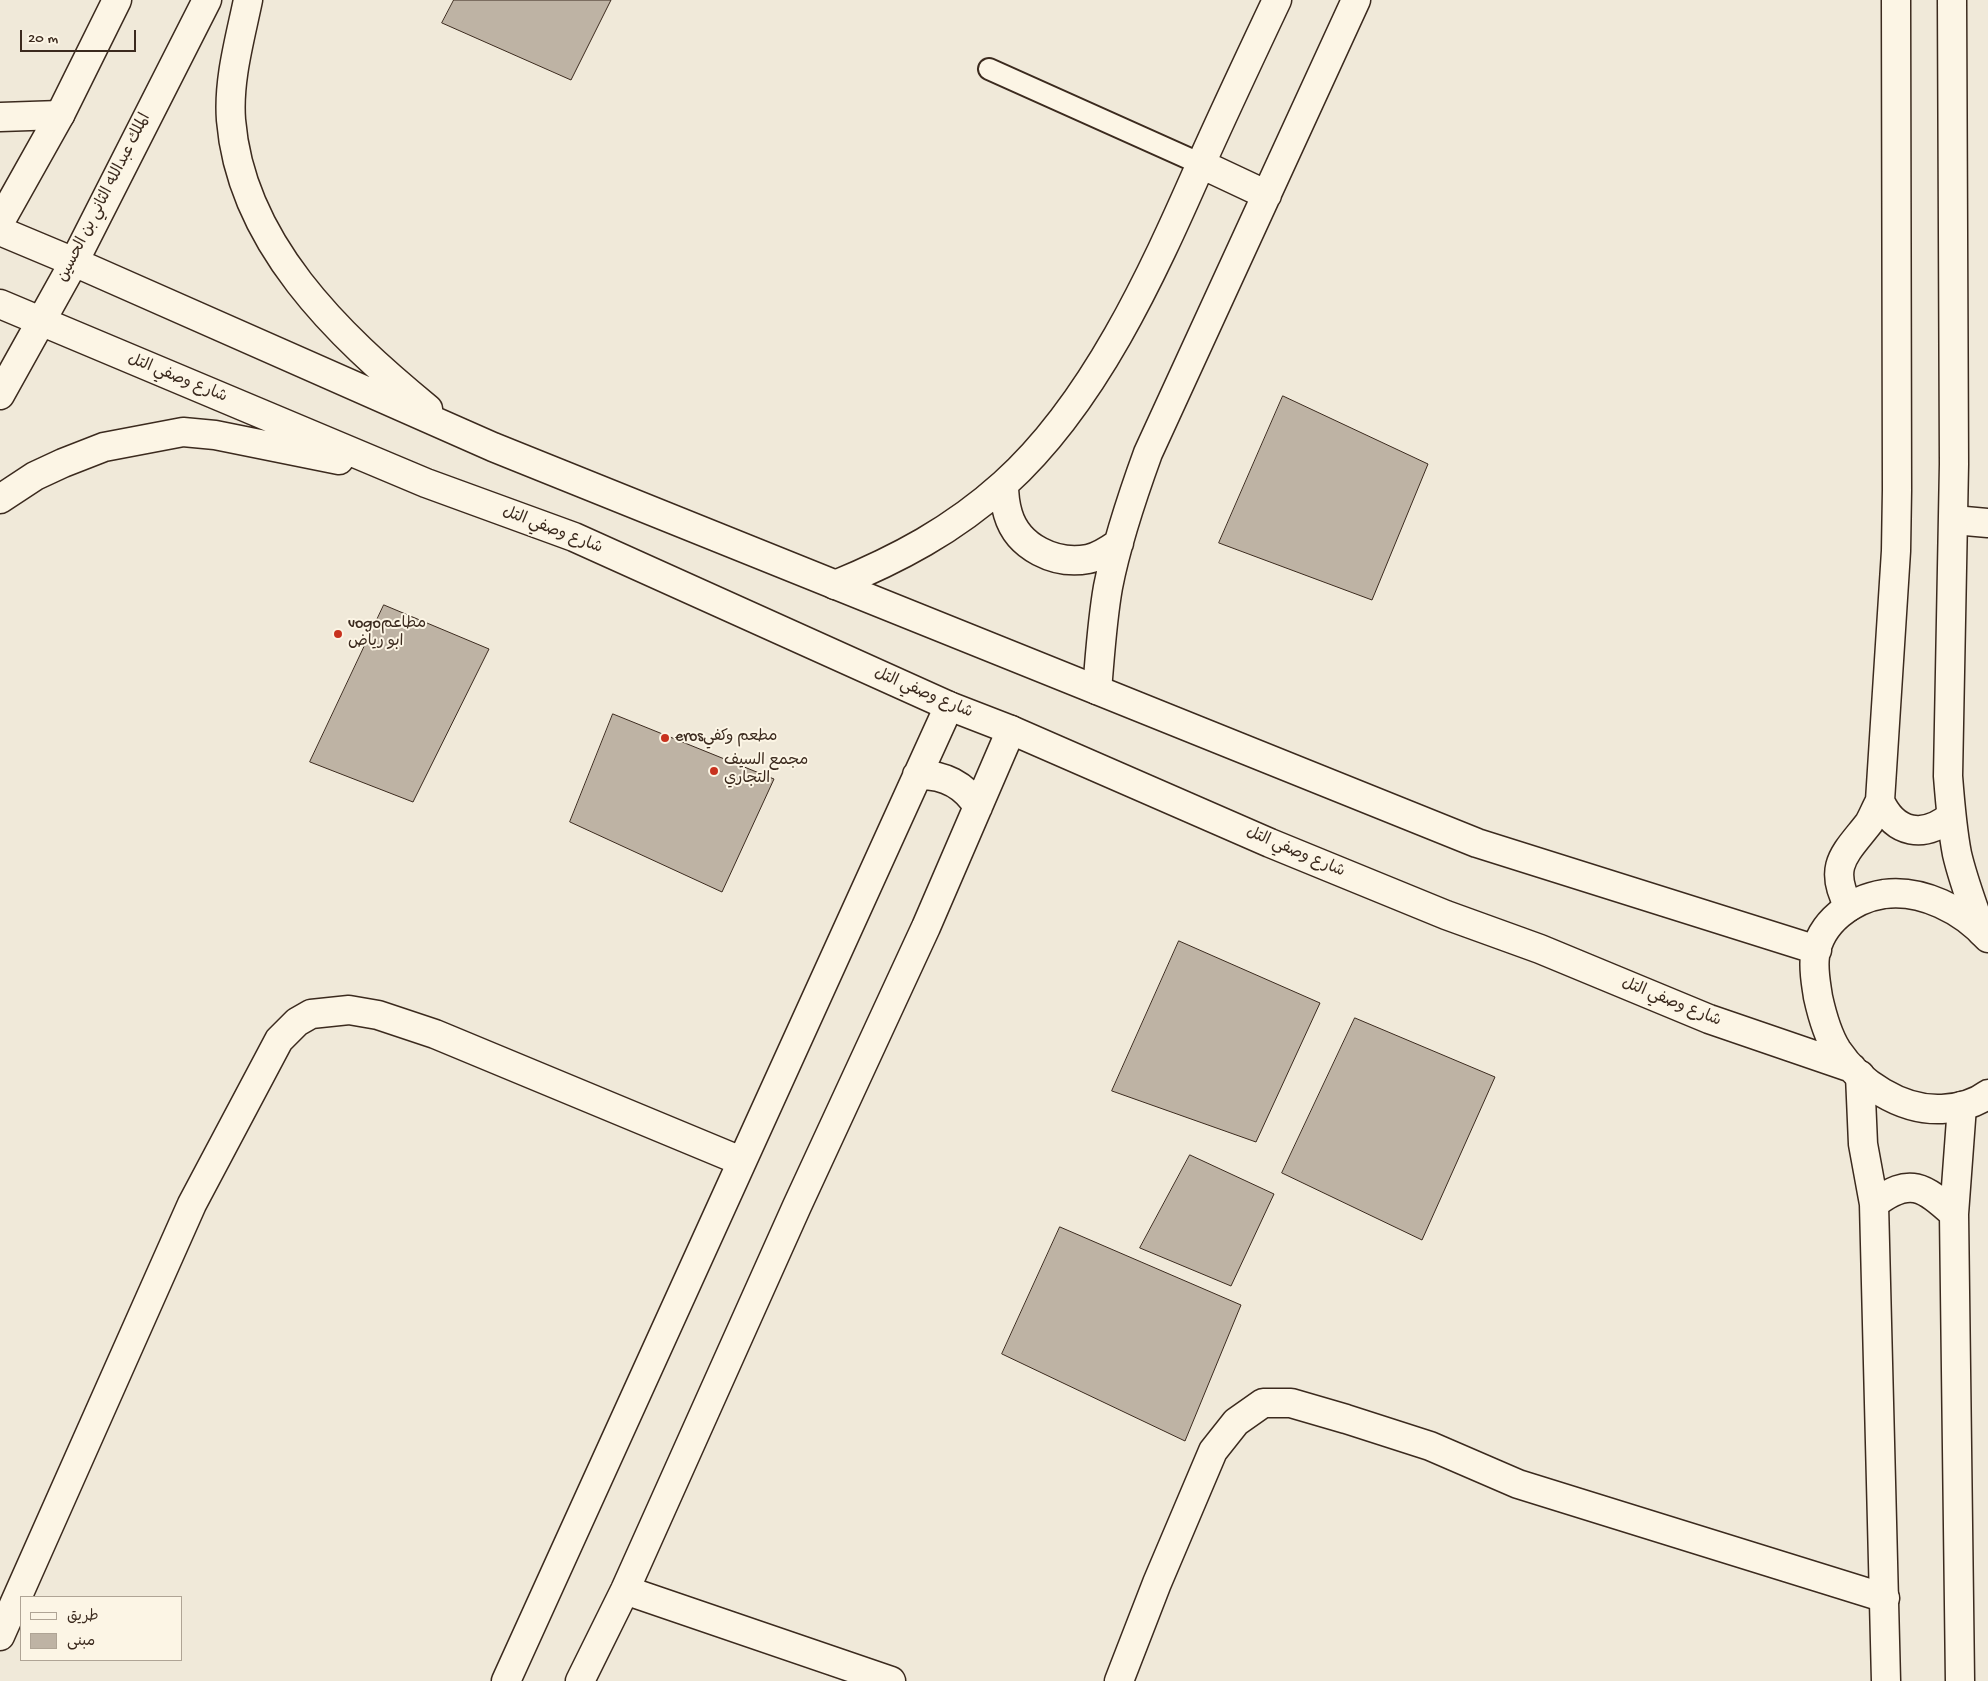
<!DOCTYPE html>
<html>
<head>
<meta charset="utf-8">
<style>
  body { margin:0 }
  #map { position:relative; width:1988px; height:1681px; overflow:hidden; background:#f0e9d9; font-family:"Gochi Hand","Playpen Sans Arabic",sans-serif }
  canvas { display:block }
  .legend { position:absolute; left:20px; top:1596px; width:162px; height:65px; box-sizing:border-box; background:#fcf5e5; border:1px solid #afa495; margin:0; padding:6px 9px; list-style:none; font-size:15px; color:#3b2a1e }
  .legend li { display:flex; align-items:center; gap:10px; height:25px }
  .legend b { width:25px; border:1px solid #afa495 }
  .scale { position:absolute; left:20px; top:30px; width:116px; height:22px; box-sizing:border-box; border:2px solid #3b2a1e; border-top:0; padding-left:6px; font-size:15px; line-height:18px; white-space:nowrap; color:#3b2a1e; -webkit-text-stroke:4px #fcf5e5; paint-order:stroke }
</style>
</head>
<body>
<div id="map">
<canvas width="1988" height="1681"></canvas>
<ul class="legend">
<li><b style="height:6px;background:#fcf5e5"></b>طريق</li>
<li><b style="height:14px;background:#beb3a4"></b>مبنى</li>
</ul>
<div class="scale">20 m</div>
</div>
<script>
const context = document.querySelector('canvas').getContext('2d');
context.lineJoin = 'round';
function paint(path, color) {
  context.fillStyle = color;
  context.fill(path, 'evenodd');
}
function strokePath(path, color, width, dash) {
  context.strokeStyle = color;
  context.lineWidth = width;
  context.lineCap = dash ? 'butt' : 'round';
  context.setLineDash(dash || []);
  context.stroke(path);
}
function drawText(font, color, halo, rows, align = 'center') {
  context.font = font + ' "Gochi Hand","Playpen Sans Arabic",sans-serif';
  context.lineWidth = 4;
  context.setLineDash([]);
  context.textBaseline = 'middle';
  context.strokeStyle = halo;
  context.fillStyle = color;
  for (const [text, x, y, turn = 0] of rows) {
    context.save();
    context.translate(x, y);
    context.rotate((+turn || 0) * Math.PI / 180);
    context.textAlign = isNaN(turn) ? turn : align;
    if (halo) context.strokeText(text, 0, 0);
    context.fillText(text, 0, 0);
    context.restore();
  }
}
const building = new Path2D(`
  M454,0H611L571,80L442,23Z
  M1283,396L1428,464L1372,600L1219,543Z
  M384,605L489,649L413,802L310,762Z
  M613,714L774,779L722,892L570,822Z
  M1179,941L1320,1003L1256,1142L1112,1091Z
  M1355,1018L1495,1077L1422,1240L1282,1173Z
  M1190,1155L1274,1194L1231,1286L1140,1248Z
  M1060,1227L1241,1305L1185,1441L1002,1354Z`);
const lane = new Path2D(`
  M989,69L1201,164`);
const street = new Path2D(`
  M0,117L60,115
  M1954,520L1988,523
  M917,775C943,774 965,785 978,807
  M625,1590L891,1681
  M0,1636L192,1204L279,1040L297,1022L311,1014L349,1010L378,1015L435,1034L741,1161
  M506,1681L949,706
  M580,1681L625,1590L797,1206L926,927L1011,730
  M1119,1681L1157,1583L1213,1451L1236,1422L1263,1403H1291L1346,1419L1430,1446L1518,1484L1885,1598`);
const secondary = new Path2D(`
  M1952,0L1954,464L1948,776C1950,802 1952,828 1957,854C1963,880 1973,906 1982,932
  M1201,164L1267,195
  M1004,484C1004,495 1005,504 1008,514C1018,548 1056,565 1088,559C1099,557 1109,550 1119,543
  M835,585C898,559 953,530 1004,484C1094,403 1152,275 1200,166C1225,110 1251,55 1277,0
  M1097,690C1100,656 1102,621 1108,587C1117,541 1132,497 1148,453L1356,0
  M1880,801C1895,834 1924,839 1951,816
  M1849,907C1827,866 1845,854 1869,823C1873,816 1876,808 1880,801L1896,551L1897,490L1896,0
  M1860,1075L1863,1144L1874,1204L1886,1681
  M1874,1204C1910,1176 1924,1187 1954,1214
  M1960,1681L1954,1214L1962,1106`);
const primary = new Path2D(`
  M248,0C240,39 228,80 231,120C241,243 338,335 428,409
  M0,222L60,115L117,0
  M0,231L74,262L493,447L1477,843L1817,950
  M0,304L426,483L574,537L949,706L1011,730L1270,843L1446,915L1540,949L1709,1019L1852,1068
  M0,395L74,262L207,0
  M0,499L35,476L63,463L104,447L183,432L215,435L339,460
  M1988,938C1963,910 1922,889 1884,894C1852,899 1820,922 1815,956C1813,970 1816,983 1818,997C1822,1015 1827,1034 1837,1050C1859,1083 1901,1111 1942,1109C1958,1108 1975,1104 1988,1094`);
const markers = [
  [338,634,5,"#c8321e"],
  [665,738,5,"#c8321e"],
  [714,771,5,"#c8321e"]
];
const streetNames = [
  ["الملك عبدالله الثاني بن الحسين",105,198,-63],
  ["شارع وصفي التل",177,379,22],
  ["شارع وصفي التل",552,531,21],
  ["شارع وصفي التل",923,694,23],
  ["شارع وصفي التل",1295,853,23],
  ["شارع وصفي التل",1671,1003,22]
];
const poiNames = [
  ["vogoمطاعم",348,625],
  ["ابو رياض",348,643],
  ["erosمطعم وكفي",675,738],
  ["مجمع السيف",724,762],
  ["التجاري",724,780]
];
paint(building, '#beb3a4');
strokePath(building, '#3b2a1e', 1);
strokePath(lane, '#3b2a1e', 24);
strokePath(street, '#3b2a1e', 31);
strokePath(secondary, '#3b2a1e', 31);
strokePath(primary, '#3b2a1e', 31);
strokePath(lane, '#fcf5e5', 20);
strokePath(street, '#fcf5e5', 28);
strokePath(secondary, '#fcf5e5', 28);
strokePath(primary, '#fcf5e5', 28);
for (const [x, y, r, color] of markers) {
  const dot = new Path2D();
  dot.arc(x, y, r, 0, 2 * Math.PI);
  context.fillStyle = color;
  context.fill(dot);
  strokePath(dot, '#fcf5e5', 2);
}
drawText('16px', '#3b2a1e', '#fcf5e5', streetNames);
drawText('16px', '#3b2a1e', '#fcf5e5', poiNames, 'left');
</script>
</body>
</html>
